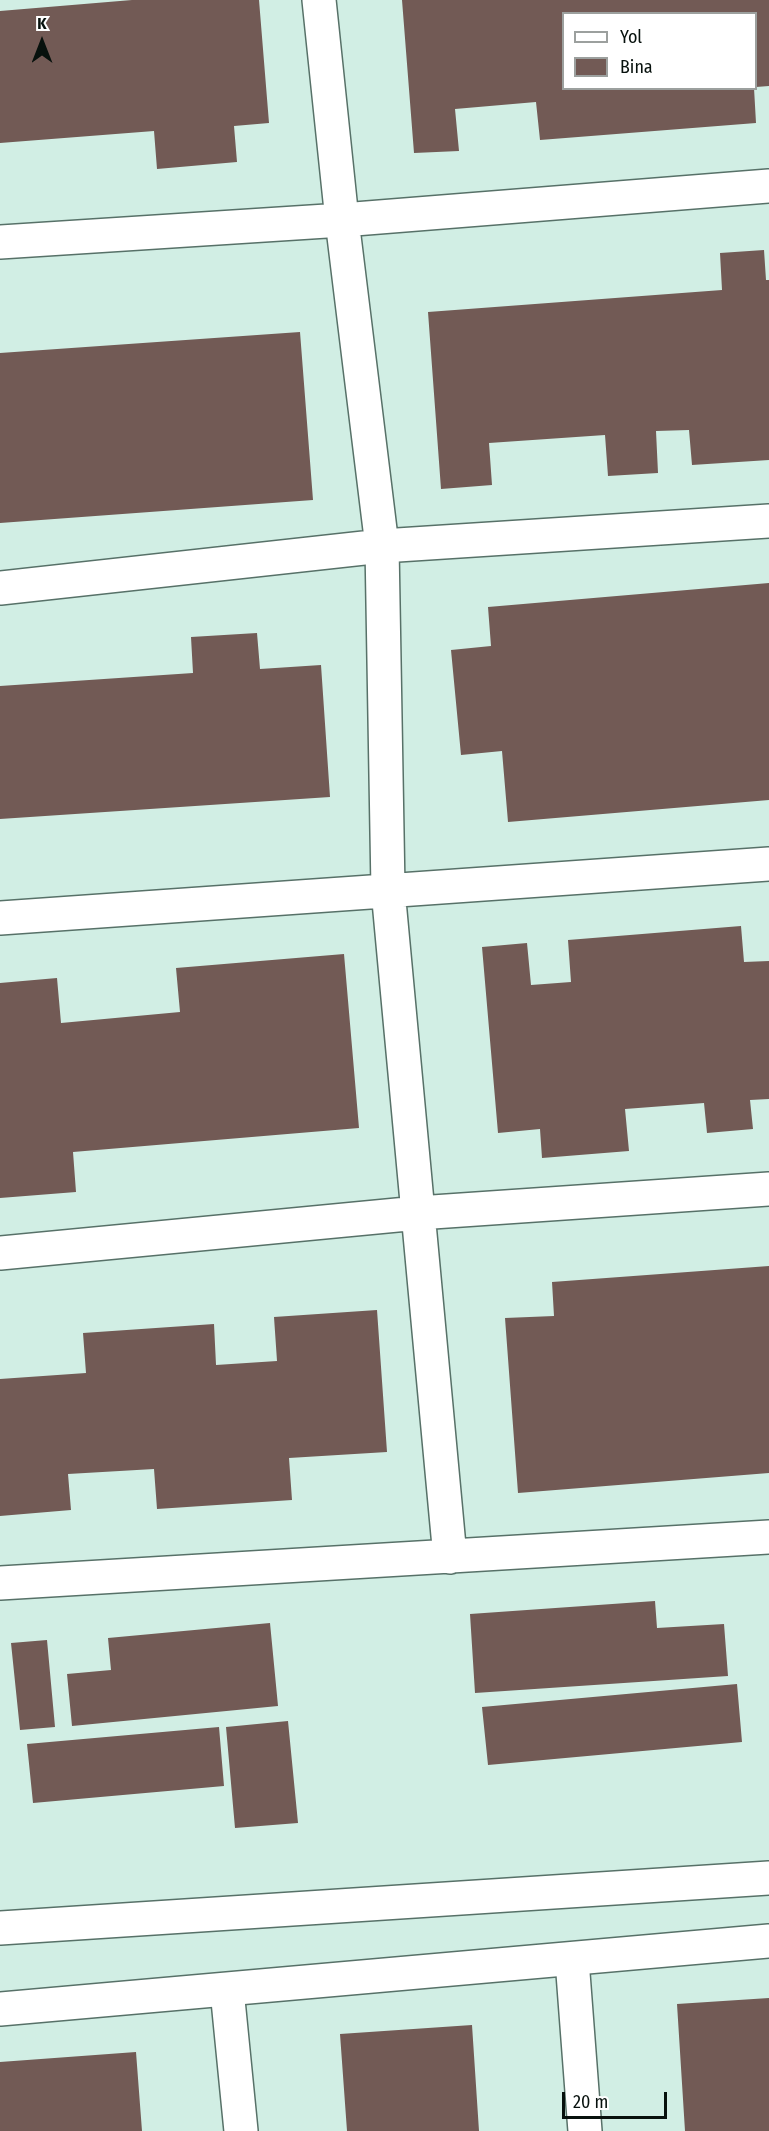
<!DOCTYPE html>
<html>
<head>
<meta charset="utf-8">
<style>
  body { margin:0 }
  #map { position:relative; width:769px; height:2131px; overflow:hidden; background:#d1eee4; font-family:"Fira Sans Condensed",sans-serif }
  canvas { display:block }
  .legend { position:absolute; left:562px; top:12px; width:195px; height:78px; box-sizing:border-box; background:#fff; border:2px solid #9ca09e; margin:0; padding:8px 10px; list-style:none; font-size:18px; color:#07110d }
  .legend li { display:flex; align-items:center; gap:12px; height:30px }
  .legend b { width:30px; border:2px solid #9ca09e }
  .north { position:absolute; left:12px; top:12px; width:60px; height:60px; -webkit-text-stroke:4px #fff; paint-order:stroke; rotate:0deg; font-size:16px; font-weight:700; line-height:24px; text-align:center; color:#07110d }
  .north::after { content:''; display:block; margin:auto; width:21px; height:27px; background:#07110d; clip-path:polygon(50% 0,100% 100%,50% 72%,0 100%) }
  .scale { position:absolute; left:562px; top:2092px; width:105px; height:27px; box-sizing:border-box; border:3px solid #07110d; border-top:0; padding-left:8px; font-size:18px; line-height:21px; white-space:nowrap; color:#07110d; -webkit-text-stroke:4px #fff; paint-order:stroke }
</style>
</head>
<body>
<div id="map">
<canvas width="769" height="2131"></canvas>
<ul class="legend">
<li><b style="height:8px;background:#fff"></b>Yol</li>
<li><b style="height:16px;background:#725a55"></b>Bina</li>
</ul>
<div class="north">K</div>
<div class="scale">20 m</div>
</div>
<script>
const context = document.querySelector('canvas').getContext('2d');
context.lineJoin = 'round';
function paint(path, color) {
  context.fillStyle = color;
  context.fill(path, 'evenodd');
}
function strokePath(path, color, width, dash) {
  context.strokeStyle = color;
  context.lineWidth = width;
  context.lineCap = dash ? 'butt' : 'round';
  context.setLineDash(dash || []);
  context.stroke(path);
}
const building = new Path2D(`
  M132,0H259L269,123L234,126L237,162L157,169L154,131L0,143V11Z
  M402,0H769V86L756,87V14H564V88H754L756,123L540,140L536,102L455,109L459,151L414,153Z
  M764,250L766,280H769V460L692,465L689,430L656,431L658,473L608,476L605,435L489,443L492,485L441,489L428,312L722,290L720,253Z
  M300,332L313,500L0,523V353Z
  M769,583V800L508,822L502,751L461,755L451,650L491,646L488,607Z
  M257,633L260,669L321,665L330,797L0,819V686L193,673L191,637Z
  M741,926L744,962L769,961V1099L750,1100L753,1129L707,1133L704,1103L625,1109L629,1151L542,1158L540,1129L498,1133L482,947L527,943L531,985L571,982L568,940Z
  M344,954L359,1128L73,1152L76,1192L0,1198V983L57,978L61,1023L180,1012L176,968Z
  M769,1266V1473L518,1493L505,1318L554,1316L552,1282Z
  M377,1310L387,1452L289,1458L292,1500L157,1509L154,1469L68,1474L71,1510L0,1516V1379L86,1373L83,1333L214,1324L216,1365L277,1361L274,1317Z
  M655,1601L657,1628L724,1624L728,1676L475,1693L470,1614Z
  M270,1623L278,1706L72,1726L67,1674L111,1670L108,1638Z
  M47,1640L55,1727L20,1730L11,1643Z
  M737,1684L742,1742L488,1765L482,1707Z
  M288,1721L298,1823L235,1828L226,1727Z
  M219,1727L224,1786L33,1803L27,1744Z
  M769,1998V2131H685L677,2004Z
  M472,2025L479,2131H347L340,2034Z
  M136,2052L142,2131H0V2062Z`);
const minor = new Path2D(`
  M319,0L342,220L382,546L388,890L450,1557
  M0,242L342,220L769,186
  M0,588L382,546L769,521
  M0,918L769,864
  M0,1253L418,1213L769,1189
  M0,1583L769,1537
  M572,1960L585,2131
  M227,1990L241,2131`);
const tertiary = new Path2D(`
  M0,1928L769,1878
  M0,2009L769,1941`);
paint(building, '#725a55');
strokePath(minor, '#577168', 36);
strokePath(tertiary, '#577168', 36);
strokePath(minor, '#fff', 33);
strokePath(tertiary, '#fff', 33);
</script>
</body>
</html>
